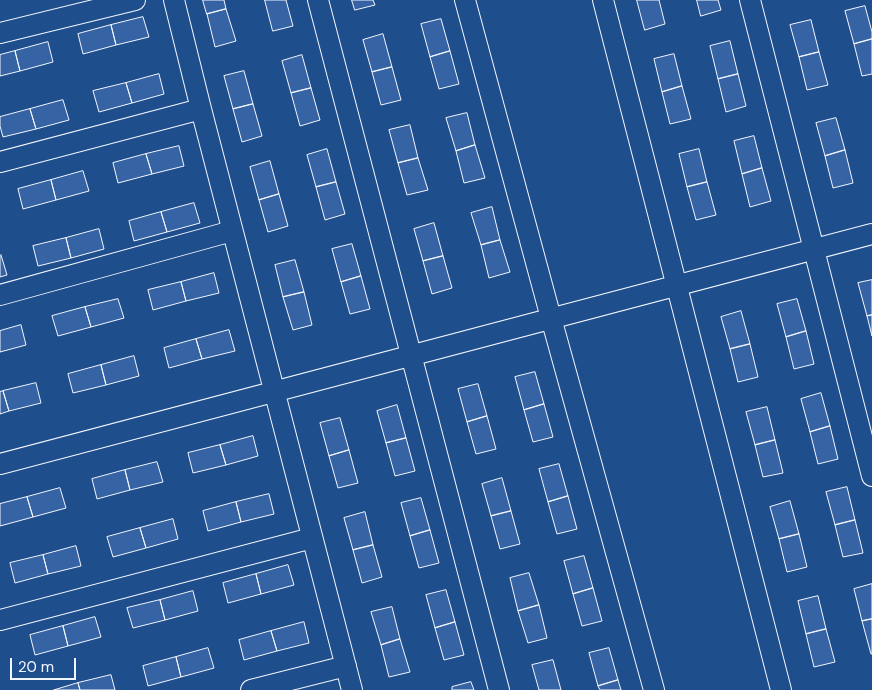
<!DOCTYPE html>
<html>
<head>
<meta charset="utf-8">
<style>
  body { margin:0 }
  #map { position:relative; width:872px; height:690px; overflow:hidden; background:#1f4e8c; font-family:"DM Sans",sans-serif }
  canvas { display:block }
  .scale { position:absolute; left:10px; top:658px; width:66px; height:22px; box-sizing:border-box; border:2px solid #f2f6ff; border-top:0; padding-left:6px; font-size:15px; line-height:18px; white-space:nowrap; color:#f2f6ff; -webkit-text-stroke:4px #1f4e8c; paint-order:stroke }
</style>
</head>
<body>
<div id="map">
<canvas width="872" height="690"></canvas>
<div class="scale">20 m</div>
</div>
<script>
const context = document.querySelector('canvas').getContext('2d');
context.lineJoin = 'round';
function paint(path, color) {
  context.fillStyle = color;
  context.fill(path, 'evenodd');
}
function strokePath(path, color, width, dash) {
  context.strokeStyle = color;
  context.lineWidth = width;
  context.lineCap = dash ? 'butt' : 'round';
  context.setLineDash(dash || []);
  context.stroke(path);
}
const building = new Path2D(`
  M203,0H224L226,9L207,14Z
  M265,0H286L293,26L273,31Z
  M352,0H373L375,5L355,10Z
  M637,0H659L665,24L645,30Z
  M697,0H718L721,10L701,16Z
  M865,6L872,32V39L854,44L845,11Z
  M226,9L236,41L215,47L207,14Z
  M143,17L149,37L116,45L111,25Z
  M441,19L450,51L430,57L421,24Z
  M811,20L819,52L799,57L790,25Z
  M111,25L116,45L83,54L78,34Z
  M383,34L392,67L372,72L363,40Z
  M872,39V74L862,76L854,44Z
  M730,41L738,74L718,79L710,46Z
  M48,42L53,62L20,71L15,51Z
  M15,51L20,71L0,76V55Z
  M450,51L459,84L439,89L430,57Z
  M819,52L828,85L807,90L799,57Z
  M674,54L682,86L662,92L654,59Z
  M302,55L311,88L291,93L282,61Z
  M392,67L401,100L381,105L372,72Z
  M244,71L253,104L233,109L224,76Z
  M159,74L164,94L132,103L126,83Z
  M738,74L746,106L726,112L718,79Z
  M126,83L132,103L99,112L93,91Z
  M682,86L691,119L670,124L662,92Z
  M311,88L320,120L300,126L291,93Z
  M63,100L69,120L36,129L30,109Z
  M253,104L262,136L242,142L233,109Z
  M30,109L36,129L3,137L0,126V117Z
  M467,113L475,145L456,151L446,118Z
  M836,118L845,150L825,156L816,123Z
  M410,125L418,158L398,163L389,130Z
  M754,136L762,168L742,174L734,141Z
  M475,145L485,178L464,183L456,151Z
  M179,146L184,166L152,174L146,154Z
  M327,149L336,182L316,187L307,155Z
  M699,149L707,182L687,187L679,154Z
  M845,150L853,183L833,188L825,156Z
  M146,154L152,174L118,183L113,163Z
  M418,158L428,190L407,195L398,163Z
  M270,161L279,194L259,200L250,167Z
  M762,168L771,201L750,207L742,174Z
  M83,171L89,191L56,200L51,180Z
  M51,180L56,200L23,209L18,189Z
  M336,182L345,214L325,220L316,187Z
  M707,182L716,215L696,220L687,187Z
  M279,194L288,226L268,232L259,200Z
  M194,203L200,223L167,232L161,212Z
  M492,207L500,240L481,245L471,213Z
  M161,212L167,232L134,241L129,221Z
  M434,223L443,256L423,261L414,229Z
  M99,229L104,249L71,258L66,238Z
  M66,238L71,258L38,266L33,246Z
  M500,240L510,272L489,278L481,245Z
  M352,244L361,276L341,282L332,249Z
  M1,255L7,275L0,277V256Z
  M443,256L452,288L432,294L423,261Z
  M295,260L304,292L283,297L275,265Z
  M214,273L219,293L186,301L181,282Z
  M361,276L370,309L350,314L341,282Z
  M872,280V315L867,316L858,283Z
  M181,282L186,301L153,310L148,290Z
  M304,292L312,325L293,330L283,297Z
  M118,299L124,318L91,327L85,307Z
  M797,299L806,331L786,337L777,304Z
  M85,307L91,327L58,336L52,316Z
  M741,311L750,344L730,349L721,317Z
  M872,315V336L867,316Z
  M21,325L26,345L0,352V331Z
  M229,330L235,351L202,359L196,339Z
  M806,331L814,364L794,369L786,337Z
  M196,339L202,359L169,368L164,348Z
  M750,344L758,377L738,382L730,349Z
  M134,356L139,376L106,385L101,365Z
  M101,365L106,385L73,393L68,374Z
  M535,372L544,404L524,410L515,377Z
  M36,383L41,403L9,411L3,391Z
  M478,384L487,416L467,422L458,389Z
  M3,391L9,411L0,414V392Z
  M821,393L830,426L810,432L801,399Z
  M544,404L553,437L533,442L524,410Z
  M397,405L406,438L386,443L377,411Z
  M767,407L775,440L755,445L746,412Z
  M487,416L496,449L476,454L467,422Z
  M340,418L349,450L329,456L320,423Z
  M830,426L838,459L818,464L810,432Z
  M253,436L258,456L226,465L220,445Z
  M406,438L415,471L395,476L386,443Z
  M775,440L783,473L763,477L755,445Z
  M220,445L226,465L193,473L188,453Z
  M349,450L358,483L338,488L329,456Z
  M157,462L163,482L130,490L125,470Z
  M559,464L568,496L548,502L539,469Z
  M125,470L130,490L97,499L92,479Z
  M502,478L511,511L491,516L482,484Z
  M847,487L855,520L835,525L826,492Z
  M60,488L66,508L33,517L27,497Z
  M269,494L274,514L241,522L236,502Z
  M568,496L577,529L557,534L548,502Z
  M27,497L33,517L0,526V504Z
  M421,498L430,530L410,536L401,503Z
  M790,501L799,534L779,539L770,507Z
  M236,502L241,522L208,531L203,511Z
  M511,511L520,544L500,549L491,516Z
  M365,512L373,545L353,550L344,518Z
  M173,519L178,539L146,548L140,528Z
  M855,520L863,553L843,557L835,525Z
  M140,528L146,548L113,557L107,537Z
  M430,530L439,563L419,568L410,536Z
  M799,534L807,567L787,572L779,539Z
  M373,545L382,577L362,583L353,550Z
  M76,546L81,566L48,574L43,555Z
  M43,555L48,574L15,583L10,563Z
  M584,556L593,588L573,594L564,561Z
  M288,565L294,585L261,594L256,574Z
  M529,573L539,605L518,611L510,578Z
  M256,574L261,594L228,603L223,583Z
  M872,584V619L862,621L854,589Z
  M593,588L602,621L582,626L573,594Z
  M446,590L455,622L435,628L426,595Z
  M193,591L198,611L165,620L160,600Z
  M818,596L826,629L806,634L798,601Z
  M160,600L165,620L133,628L127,608Z
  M539,605L547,638L528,643L518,611Z
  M392,607L400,639L381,645L371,612Z
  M95,617L101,637L68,646L63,626Z
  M872,619V654H871L862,621Z
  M304,622L309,643L277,651L271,631Z
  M455,622L464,655L444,660L435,628Z
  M63,626L68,646L35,655L30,635Z
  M826,629L835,662L814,667L806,634Z
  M271,631L277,651L244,660L239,640Z
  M400,639L410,672L389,677L381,645Z
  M208,648L214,668L181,677L176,657Z
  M609,648L618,680L598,686L589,653Z
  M176,657L181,677L148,686L143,666Z
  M553,660L561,690H539L532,665Z
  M111,675L115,690H80L78,683Z
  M618,680L621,690H600L598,686Z
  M471,682L474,690H452V687Z
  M78,683L80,690H54Z`);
const street = new Path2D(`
  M174,0L201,109L352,690
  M318,0L499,690
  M465,0L551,318L654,690
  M603,0L781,690
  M750,0L872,476
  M0,33L135,0
  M0,162L201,109
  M0,295L232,231
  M0,464L872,234
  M0,620L312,538
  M251,690L346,666`);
paint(building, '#3563a3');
strokePath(building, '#f2f6ff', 1);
strokePath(street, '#f2f6ff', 22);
strokePath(street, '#1f4e8c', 20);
</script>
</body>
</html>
